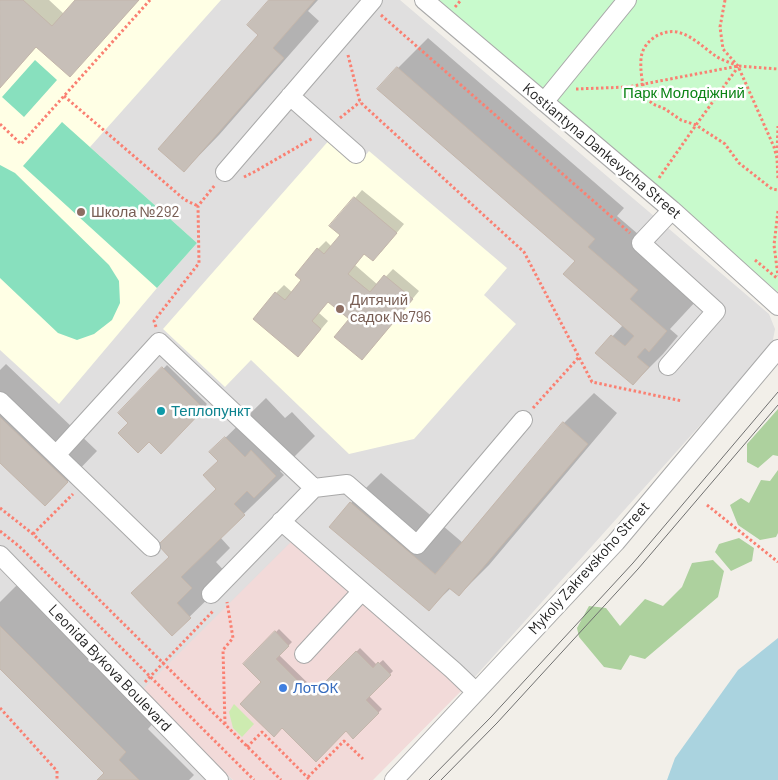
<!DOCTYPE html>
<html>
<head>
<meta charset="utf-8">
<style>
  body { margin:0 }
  canvas { display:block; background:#f2efe9 }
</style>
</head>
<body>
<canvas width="778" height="780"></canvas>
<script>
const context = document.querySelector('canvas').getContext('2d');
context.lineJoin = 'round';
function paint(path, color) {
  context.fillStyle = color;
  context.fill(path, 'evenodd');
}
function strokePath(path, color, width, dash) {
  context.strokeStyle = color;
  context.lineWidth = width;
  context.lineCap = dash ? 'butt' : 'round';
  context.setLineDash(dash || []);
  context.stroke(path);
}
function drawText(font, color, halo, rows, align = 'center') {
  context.font = font + ' Barlow,sans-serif';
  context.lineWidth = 5;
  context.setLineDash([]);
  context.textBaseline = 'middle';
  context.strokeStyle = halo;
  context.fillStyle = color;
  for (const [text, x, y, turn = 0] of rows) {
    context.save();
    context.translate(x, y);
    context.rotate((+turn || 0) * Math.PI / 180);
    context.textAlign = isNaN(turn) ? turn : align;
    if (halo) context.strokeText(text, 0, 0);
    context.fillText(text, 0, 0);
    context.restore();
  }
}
const residential = new Path2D(`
  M0,0H400L769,314L775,329L772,345L473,679L141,691L233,780H0Z`);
const commercial = new Path2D(`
  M304,529L473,679L373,780H233L141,691Z`);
const education = new Path2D(`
  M0,0H221L90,147L197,243L157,288L59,404L0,350Z
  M331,138L360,162L369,151L507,268L484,295L516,324L414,439L349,454L251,360L225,387L163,329Z`);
const grass = new Path2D(`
  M234,704L254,724L242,737L233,728L229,712Z`);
const forest = new Path2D(`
  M778,409V456L773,455L758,468L747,462V444Z
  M778,470V533L776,537L760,540L738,525L730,505L741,498L749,503L761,480L770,481Z
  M739,538L754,548L752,561L731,571L715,552L719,544Z
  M713,560L724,571L718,597L645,659L630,655L621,670L604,667L579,637L577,628L589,606L606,608L620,626L645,599L663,606L682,587L692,563Z`);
const park = new Path2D(`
  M429,0H778V292Z`);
const pitch = new Path2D(`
  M35,60L57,80L24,117L2,97Z
  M62,122L197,243L157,288L23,166Z
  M0,165L15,173L109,265L119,281L120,303L112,320L94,334L77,340L58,333L0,278Z`);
const water = new Path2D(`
  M778,638V780H667L675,758L738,670Z`);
const shadow = new Path2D(`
  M0,0H49L64,14L77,0H139L70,75L37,46L0,87Z
  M271,0H318L308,11L319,21L219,135L184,171L260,35Z
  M428,38L624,208L617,216L667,259L696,301L670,329L678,336L663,354L633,384L597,353L623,325L577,261L398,68Z
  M362,190L404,224L381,252L365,253L355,265L378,285L393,269L419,291L370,350L351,319L329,300L319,313L328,321L306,347L276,293L284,285L293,293L303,280L318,249L326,241L332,247L341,235L331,226Z
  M6,364L97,451L45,505L0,462V370Z
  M167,365L207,404L161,452L120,413Z
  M594,393L617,413L489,565L459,595L451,588L429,609L351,503L381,473L463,543L564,423Z
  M266,398L285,418L292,412L315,436L280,471L284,475L220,537L230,548L216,562L230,577L172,634L170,556L217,488L219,461L211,452Z
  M18,584L155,721L148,729L194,775L189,780H99L106,773L0,667V602Z
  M279,629L292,642L279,655L317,692L360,648L377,665L383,660L393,671L369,696L382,709L354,737L346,730L263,682L244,664Z`);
const building = new Path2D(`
  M0,0H23L52,26L75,0H139L70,77L36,47L0,88Z
  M269,0H315L273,48L284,58L184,172L158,149L258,35L247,25Z
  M397,67L595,239L588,247L638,290L630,299L667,331L649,352L645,348L637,357L649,367L633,385L595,353L611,335L625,346L634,336L563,274L575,261L377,89Z
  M354,197L397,233L373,261L364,254L348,274L370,292L384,275L413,299L362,360L334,337L349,319L328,302L312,321L321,329L298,357L253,319L275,292L285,300L301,280L295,275L317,248L324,254L340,235L329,226Z
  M162,367L204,409L161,454L149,442L138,453L118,433L128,423L118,413Z
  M0,417L68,482L45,506L0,463Z
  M563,422L588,444L459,596L449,588L429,611L329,527L350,502L435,574Z
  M225,437L245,457L251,450L276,476L254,498L247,491L234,504L245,515L181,577L192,588L177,603L191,618L172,636L131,593L169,557L158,545L216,489L203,475L218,461L209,452Z
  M0,626L126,752L119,760L139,780H97L104,773L0,669Z
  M275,631L289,646L276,659L312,695L356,651L373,668L378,662L391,675L366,700L379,713L353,739L346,731L316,762L282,728L274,737L240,704L261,682L243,664Z`);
const path = new Path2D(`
  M725,0L720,27L723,49L738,66L774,147L777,158L778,180
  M455,7L461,0
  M381,15L630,233
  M348,55L360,102L524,252L592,382L682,401
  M738,66C732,63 724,61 717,57C705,49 692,35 677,32C661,29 642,42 641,59C640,72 643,86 646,98L653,104L665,109L681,120L696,125L725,144L739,163L772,189L778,190
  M576,89L628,87L738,66L778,69
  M64,96L185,200L198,206
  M340,118L360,102
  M0,124L21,144L150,0
  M777,153L778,126
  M244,177L254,172L313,138
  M659,178L696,125L738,67
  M778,211L774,245L778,276
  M755,260L778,279
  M156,327L154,321L199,263L198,206L215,185
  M533,408L579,357
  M707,505L778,562
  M0,508L33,534L281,780
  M0,531L20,547L254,780
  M33,534L73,494
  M145,682L214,610
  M0,708L57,771V780
  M225,724L223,650L233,638L227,602
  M247,747L262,732L310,780
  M308,777L344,741L363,759`);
const minor = new Path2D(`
  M424,0L672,210L778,306
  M290,96L356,154
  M544,102L627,0
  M225,172L373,0
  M668,366L716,311L641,243L672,210
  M0,401L151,547
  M56,455L159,342L314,488
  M281,521L453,670L476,692
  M0,555L219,780
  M211,594L314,488L347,484L417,545L523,420
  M304,654L362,591
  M394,780L616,542L778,349`);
const tram = new Path2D(`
  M429,780L491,717L633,563L778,392
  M441,780L497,723L638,569L778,405`);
const markers = [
  [81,212,5,"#8d6e63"],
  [340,309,5,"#8d6e63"],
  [161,411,5,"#0f9aa8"],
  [283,688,5,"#3f7fe0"]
];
const parkNames = [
  ["Парк Молодіжний",684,93]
];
const streetNames = [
  ["Kostiantyna Dankevycha Street",602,151,40],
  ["Mykoly Zakrevskoho Street",589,568,-48],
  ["Leonida Bykova Boulevard",110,668,46]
];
const educationNames = [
  ["Школа №292",91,212],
  ["Дитячий",350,300],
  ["садок №796",350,317]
];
const cultureNames = [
  ["Теплопункт",171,411]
];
const shopNames = [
  ["ЛотОК",293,688]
];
paint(residential, '#e0dfdf');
paint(commercial, '#f2dad9');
paint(education, '#ffffe5');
paint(grass, '#cdebb0');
paint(forest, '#add19e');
paint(park, '#c8facc');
paint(pitch, '#88e0be');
paint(water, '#aad3df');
paint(shadow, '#0003');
paint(building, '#c7bfb8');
strokePath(building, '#c4b6ab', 1);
strokePath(minor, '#a9a9a9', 20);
strokePath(path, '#fa8072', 3, [2.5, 2.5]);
strokePath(minor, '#fff', 18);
strokePath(tram, '#707070', 1);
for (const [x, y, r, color] of markers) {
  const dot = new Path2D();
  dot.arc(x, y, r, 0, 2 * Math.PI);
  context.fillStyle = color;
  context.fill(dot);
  strokePath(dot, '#fff', 2);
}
drawText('15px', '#0c8416', '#fff', parkNames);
drawText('15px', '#222', '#fff', streetNames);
drawText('15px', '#785e54', '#fff', educationNames, 'left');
drawText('15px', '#0d838f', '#fff', cultureNames, 'left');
drawText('15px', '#366cbe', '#fff', shopNames, 'left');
</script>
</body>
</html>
